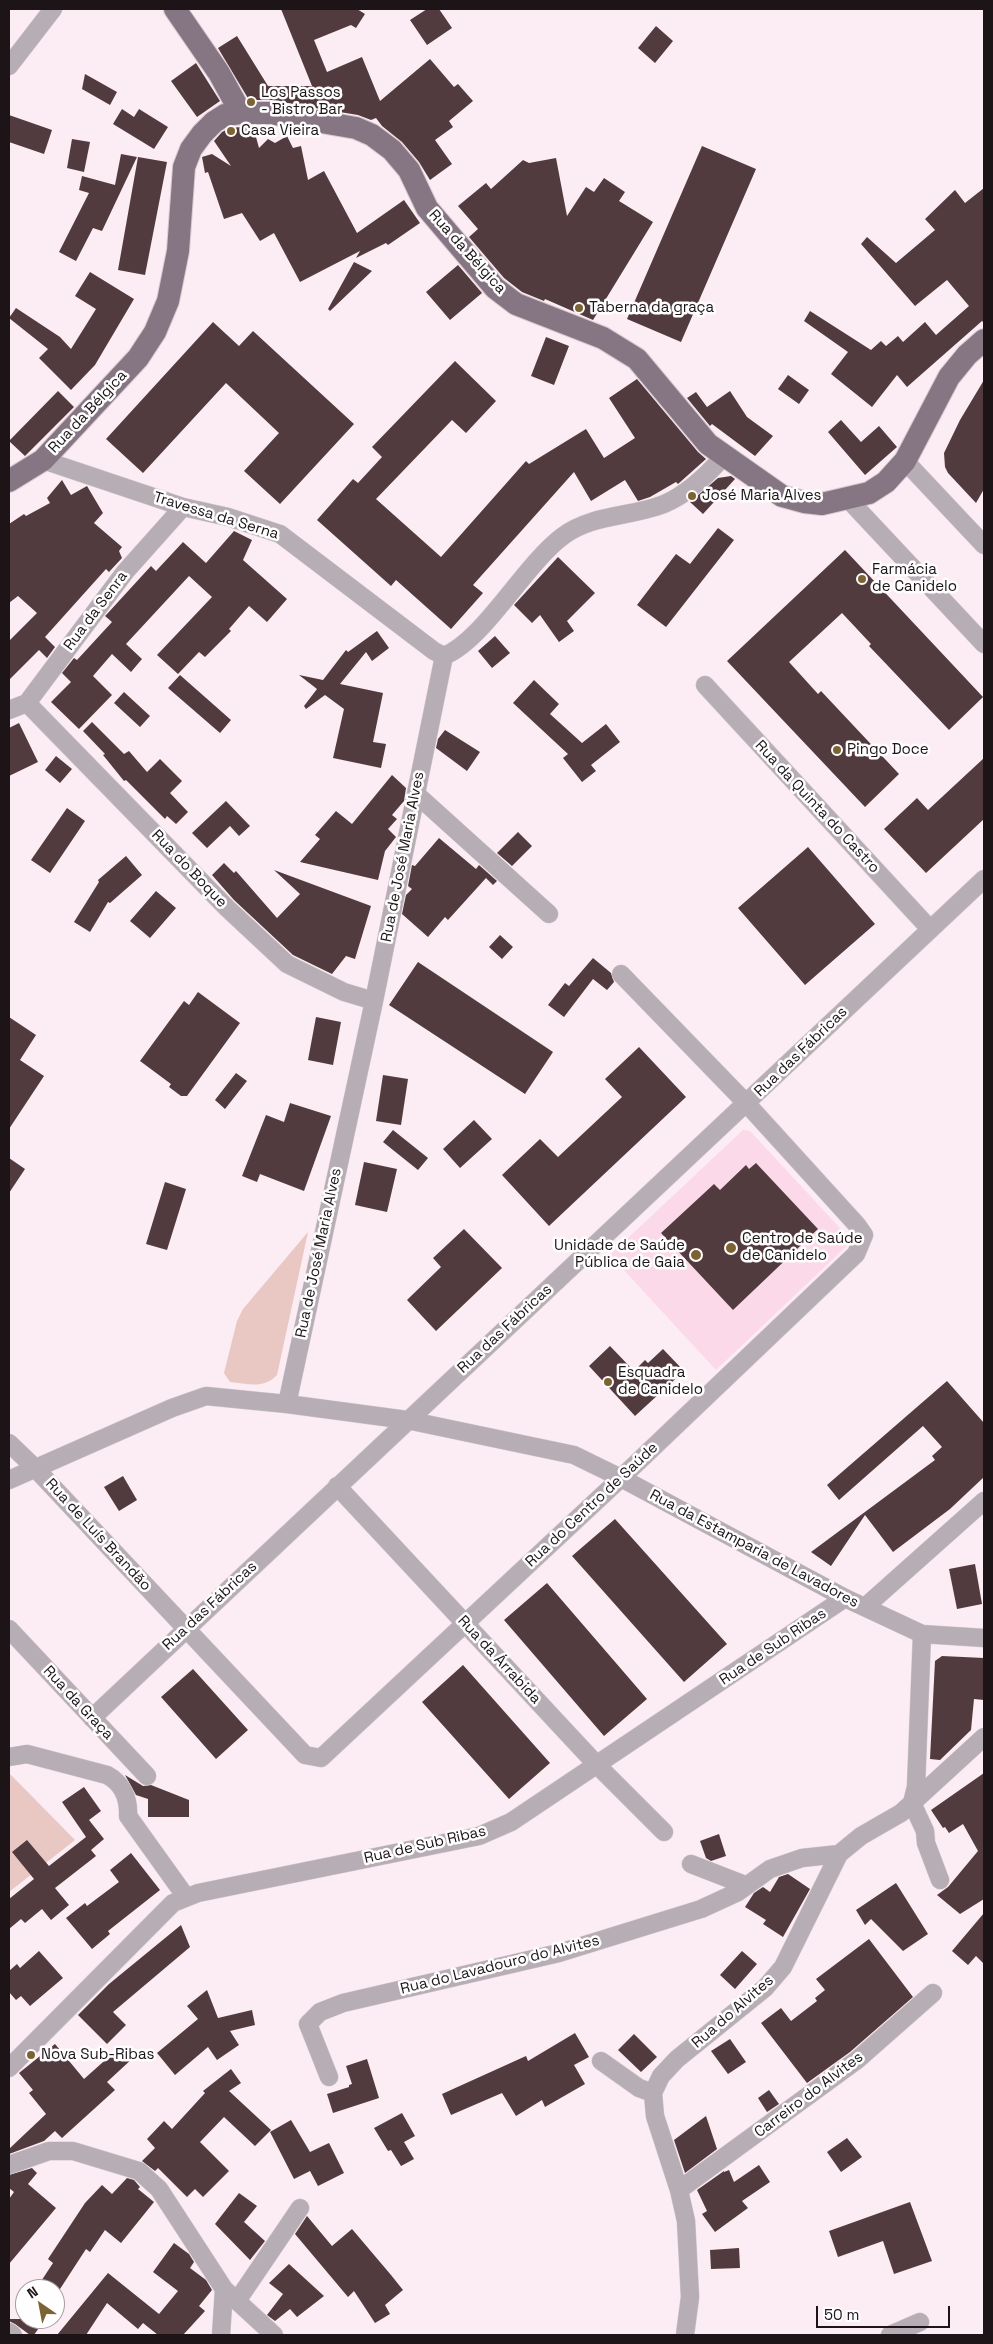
<!DOCTYPE html>
<html>
<head>
<meta charset="utf-8">
<style>
  body { margin:0 }
  #map { position:relative; width:993px; height:2344px; overflow:hidden; background:#fcecf3; font-family:"Space Grotesk",sans-serif }
  canvas { display:block }
  .frame { position:absolute; inset:0; border:10px solid #1c1417; pointer-events:none }
  .north { position:absolute; left:15px; top:2279px; width:50px; height:50px; box-sizing:border-box; background:#fefefe; border:1px solid #a4a0a2; border-radius:50%; rotate:327deg; font-size:14px; font-weight:700; line-height:20px; text-align:center; color:#1c1417 }
  .north::after { content:''; display:block; margin:auto; width:18px; height:22px; background:#7b6333; clip-path:polygon(50% 0,100% 100%,50% 72%,0 100%) }
  .scale { position:absolute; left:816px; top:2306px; width:134px; height:22px; box-sizing:border-box; border:2px solid #1c1417; border-top:0; padding-left:6px; font-size:15px; line-height:18px; white-space:nowrap; color:#1c1417; -webkit-text-stroke:4px #fefefe; paint-order:stroke }
</style>
</head>
<body>
<div id="map">
<canvas width="993" height="2344"></canvas>
<div class="frame"></div>
<div class="north">N</div>
<div class="scale">50 m</div>
</div>
<script>
const context = document.querySelector('canvas').getContext('2d');
context.lineJoin = 'round';
function paint(path, color) {
  context.fillStyle = color;
  context.fill(path, 'evenodd');
}
function strokePath(path, color, width, dash) {
  context.strokeStyle = color;
  context.lineWidth = width;
  context.lineCap = dash ? 'butt' : 'round';
  context.setLineDash(dash || []);
  context.stroke(path);
}
function drawText(font, color, halo, rows, align = 'center') {
  context.font = font + ' "Space Grotesk",sans-serif';
  context.lineWidth = 5;
  context.setLineDash([]);
  context.textBaseline = 'middle';
  context.strokeStyle = halo;
  context.fillStyle = color;
  for (const [text, x, y, turn = 0] of rows) {
    context.save();
    context.translate(x, y);
    context.rotate((+turn || 0) * Math.PI / 180);
    context.textAlign = isNaN(turn) ? turn : align;
    if (halo) context.strokeText(text, 0, 0);
    context.fillText(text, 0, 0);
    context.restore();
  }
}
const built = new Path2D(`
  M743,1130L750,1131L852,1241L716,1370L610,1255Z`);
const green = new Path2D(`
  M308,1232L277,1375C264,1389 248,1384 230,1382L224,1373L237,1321L243,1309Z
  M9,1773L75,1840L9,1892Z`);
const building = new Path2D(`
  M281,9H357L365,14L356,28L351,25L314,40L327,72L362,57L380,101L430,59L454,87L458,84L473,101L449,121L453,127L435,140L452,164L430,180L419,162L402,142L382,126L376,118L371,120L358,115L315,108L305,103L304,106L271,100H249L218,48L237,36L268,86H312Z
  M427,9H439L452,28L427,45L410,20Z
  M656,26L673,41L655,63L638,48Z
  M196,63L220,101L197,117L171,81Z
  M85,74L117,92L110,105L82,89Z
  M122,109L134,117L139,109L168,127L154,149L113,124Z
  M9,115L52,130L44,154L9,142Z
  M253,126L259,148L268,139L275,143L287,136L293,148L301,146L308,180L324,171L357,233L404,200L420,223L388,245L386,243L356,258L360,251L300,282L274,233L260,241L242,213L224,219L208,172L205,173L202,157L212,154L231,166L214,141L222,132L230,128Z
  M72,139L90,142L84,172L67,168Z
  M702,146L756,169L681,342L627,319Z
  M121,154L137,157L102,231L93,228L76,261L59,252L89,193L79,190L82,176L115,185Z
  M138,157L167,162L145,275L118,270Z
  M556,158L567,216L586,187L594,192L604,178L625,192L619,201L653,222L593,320L545,299L544,301L522,292L504,278L469,237L478,229L458,206L486,183L491,189L523,160L529,163Z
  M984,188V323L982,321L907,387L897,375L872,407L831,374L848,352L804,321L810,311L871,350L881,341L886,346L898,336L903,342L925,322L936,335L969,306L947,280L915,306L861,244L867,237L896,263L935,230L925,219L955,190L965,203Z
  M354,262L372,271L330,311L328,309Z
  M458,265L482,293L450,320L426,292Z
  M90,272L134,299L95,365L71,390L39,358L48,349L9,318L16,308L60,337L71,349L96,309L75,296Z
  M213,322L239,346L253,331L354,424L280,504L244,471L279,433L226,383L143,473L106,439Z
  M546,337L569,346L554,385L531,376Z
  M455,361L496,401L466,433L452,420L376,499L441,557L526,461L529,464L586,429L604,458L635,438L609,398L637,379L698,452L706,459L678,484L676,482L650,497L638,501L625,480L591,501L574,472L473,585L483,593L451,629L396,580L391,586L317,520L353,479L358,483L382,457L372,447Z
  M788,375L809,390L799,404L778,389Z
  M984,380V489L976,503L948,473L945,467L944,453L960,420Z
  M58,391L74,407L25,456L9,441Z
  M730,391L747,417L773,436L755,456L712,424L710,426L687,398L696,392L707,407Z
  M841,420L861,442L879,426L897,447L865,475L828,432Z
  M731,476L735,479L703,514L690,502L718,478Z
  M62,480L71,495L87,486L103,513L94,523L122,547L119,551L122,558L109,572L106,569L45,637L55,647L47,658L39,650L9,680V641L37,613L18,596L9,603V524L24,514L26,516L50,503L47,498Z
  M718,528L734,540L666,627L637,605L676,554L690,564Z
  M234,531L252,540L243,560L287,599L267,622L249,606L229,629L231,631L205,657L199,652L178,674L157,655L212,597L189,576L126,644L142,659L131,672L112,654L93,676L112,695L79,729L51,702L71,682L62,673L74,658L77,660L112,622L105,616L107,614L151,566L156,571L183,542L206,563Z
  M845,550L983,697L949,730L869,646L871,644L842,613L789,662L818,694L821,691L899,774L865,807L727,661Z
  M558,557L595,593L567,621L574,631L559,642L540,615L532,623L514,605Z
  M377,631L389,648L372,661L366,652L340,684L383,693L373,742L386,744L381,768L333,758L344,709L325,695L306,709L304,706L317,689L299,675L323,680L346,650L348,652Z
  M495,636L510,653L492,668L478,651Z
  M180,675L231,720L220,733L168,688Z
  M534,680L559,704L550,714L582,743L606,724L620,742L591,765L596,771L582,782L563,758L568,754L513,703Z
  M124,692L150,716L140,727L114,703Z
  M92,722L124,754L129,751L147,772L160,759L182,781L170,793L188,812L176,824L167,816L165,819L126,780L124,781L103,755L105,754L83,731Z
  M19,723L38,762L9,776V728Z
  M445,730L480,752L467,771L436,748L438,739Z
  M56,756L72,769L60,783L45,770Z
  M984,758V819L926,873L884,829L917,798L928,810Z
  M392,775L406,788L404,801L392,815L397,819L388,829L396,837L385,851L378,880L300,862L320,839L315,835L336,811L352,824Z
  M226,801L250,826L239,836L230,826L207,848L192,833Z
  M67,808L85,821L50,873L31,860Z
  M518,832L532,846L512,866L497,853Z
  M439,838L476,869L479,865L497,881L493,885L486,878L448,920L445,917L428,937L402,914L406,895L412,889L408,886L412,865L415,866Z
  M808,847L875,924L805,985L738,908Z
  M126,856L142,875L110,903L108,902L90,932L74,922L99,882L98,880Z
  M224,863L234,873L236,871L277,918L300,894L274,870L371,906L355,959L346,956L332,974L293,955L234,900L212,875Z
  M156,891L176,908L150,938L130,921Z
  M500,935L513,947L502,959L489,947Z
  M593,958L611,973L614,982L607,990L593,979L564,1017L548,1005L565,983L569,986Z
  M418,962L553,1052L525,1094L389,1005Z
  M198,992L240,1023L187,1096H181L169,1087L171,1084L140,1061L184,1001L189,1005Z
  M9,1017L36,1035L20,1060L44,1076L9,1129Z
  M316,1017L341,1022L333,1065L308,1060Z
  M639,1047L686,1097L549,1226L502,1175L540,1139L558,1157L622,1097L605,1079Z
  M236,1073L247,1081L225,1109L215,1100Z
  M383,1075L408,1079L401,1125L376,1121Z
  M290,1103L331,1116L304,1191L260,1174L257,1182L242,1176L266,1115L284,1122Z
  M474,1120L492,1139L460,1168L443,1149Z
  M393,1130L428,1158L418,1170L383,1142Z
  M9,1158L25,1169L9,1193Z
  M364,1162L397,1169L387,1212L355,1205Z
  M756,1163L818,1229L733,1310L661,1233L714,1184L720,1190L746,1165L749,1169Z
  M165,1182L186,1189L167,1250L146,1244Z
  M464,1229L502,1268L436,1331L407,1300L441,1267L433,1258Z
  M610,1346L634,1371L645,1360L648,1363L663,1349L684,1371L635,1416L589,1366Z
  M947,1381L984,1423V1477L950,1509L893,1552L865,1515L831,1566L811,1552L935,1460L932,1456L942,1447L923,1426L839,1500L827,1485Z
  M123,1476L137,1500L119,1511L104,1487Z
  M615,1519L727,1644L684,1682L572,1556Z
  M975,1564L982,1604L957,1609L949,1569Z
  M547,1583L647,1699L604,1736L504,1620Z
  M942,1656L984,1658V1700L974,1699L971,1730L940,1760L930,1759L935,1661Z
  M463,1665L550,1763L509,1799L422,1702Z
  M193,1669L248,1730L216,1759L161,1697Z
  M984,1773V1899L960,1914L937,1895L948,1887L978,1851L963,1824L949,1833L945,1827L943,1828L931,1810Z
  M125,1775L143,1786L151,1785L189,1800V1817H148V1799L136,1795Z
  M84,1787L101,1811L89,1820L104,1839L91,1850L96,1856L55,1888L69,1905L51,1920L42,1909L25,1923L21,1919L9,1929V1899L34,1879L12,1852L27,1840L49,1866L86,1837L62,1802Z
  M719,1834L726,1856L711,1861L706,1858L700,1841Z
  M131,1853L160,1890L108,1931L110,1934L92,1949L66,1918L85,1903L87,1906L119,1882L110,1870Z
  M788,1874L810,1889L783,1937L763,1924L766,1920L745,1907L754,1893L763,1887L770,1892L779,1877Z
  M896,1883L928,1934L903,1951L871,1919L865,1925L856,1910Z
  M984,1913V1964L976,1956L968,1965L952,1951Z
  M181,1925L190,1947L113,2012L126,2025L107,2044L78,2015L109,1984Z
  M869,1939L913,1997L850,2052L807,2083L761,2023L781,2008L791,2021L817,2001L815,1998L825,1990L816,1979Z
  M39,1951L63,1978L30,2006L21,1996L16,2000L9,1992V1971L17,1964L20,1968Z
  M742,1951L757,1964L735,1989L720,1975Z
  M207,1990L218,2018L252,2010L255,2025L230,2031L239,2045L217,2060L208,2047L175,2075L157,2053L198,2019L187,2006Z
  M575,2033L589,2057L574,2065L585,2084L545,2107L542,2100L516,2116L502,2093L451,2115L442,2094L526,2056L528,2061Z
  M634,2034L657,2057L641,2072L618,2050Z
  M730,2039L746,2062L728,2074L711,2051Z
  M55,2044L84,2079L121,2046L133,2058L107,2082L115,2090L62,2138L55,2131L44,2141L9,2154V2149L46,2114L29,2093L33,2090L19,2073Z
  M367,2059L379,2098L333,2113L327,2094L349,2087V2085L352,2084L346,2066Z
  M231,2069L241,2083L229,2091L271,2130L255,2146L224,2117L200,2142L229,2171L203,2197L195,2189L187,2197L158,2168L155,2171L142,2161L155,2148L147,2139L164,2121L172,2129L205,2093L203,2091Z
  M769,2090L779,2104L767,2112L758,2098Z
  M402,2113L415,2136L404,2142L414,2159L401,2166L391,2150L388,2151L374,2128Z
  M706,2116L717,2149L685,2173L674,2140Z
  M291,2120L310,2152L329,2143L344,2173L318,2186L310,2171L294,2179L270,2132Z
  M847,2138L862,2157L841,2172L827,2152Z
  M759,2165L770,2182L742,2201L748,2208L715,2232L702,2214L707,2211L697,2190L724,2171V2172L729,2170L734,2182Z
  M32,2168L37,2173L28,2184L56,2208L9,2264V2199L14,2192L9,2188V2175Z
  M127,2178L134,2180L140,2187L138,2189L154,2202L121,2243L105,2230L90,2252L86,2249L60,2289H36L53,2263L48,2259L85,2203L102,2185L112,2194Z
  M239,2193L257,2206L244,2222L265,2241L250,2260L215,2224Z
  M910,2202L932,2261L894,2274L883,2241L838,2257L829,2231Z
  M307,2216L332,2246L352,2229L391,2275L403,2290L385,2305L390,2314L375,2323L354,2291L348,2297L295,2234Z
  M174,2243L189,2254L194,2262L190,2268L206,2280L212,2290L199,2306L205,2311L183,2335H158L143,2323L138,2329L107,2303L86,2335H57L108,2273L159,2314L178,2291L153,2272Z
  M739,2248L740,2268L711,2269L710,2250Z
  M289,2264L324,2296L297,2317L290,2309L275,2321L267,2315L283,2294L269,2283Z
  M9,2319H45L34,2335H30L15,2324L9,2321Z`);
const minor = new Path2D(`
  M9,66L53,9
  M43,460L183,507L228,517L280,534L434,651L444,656
  M905,461L984,545
  M848,499L984,644
  M444,656C484,640 524,565 563,536C592,514 632,517 664,504C688,494 707,475 723,457
  M705,685L930,929
  M27,703L227,908L287,964L344,992L374,1001
  M9,710L27,703L125,572L183,507
  M416,794L549,914
  M287,1404L374,1001L444,656
  M9,1443L34,1467L305,1755L321,1758L621,1478L856,1254L864,1235L857,1225L747,1104L621,974
  M9,1480L172,1408L206,1396L287,1404L407,1420L574,1455L621,1478L845,1598L922,1634L984,1638
  M337,1486L597,1765L664,1832
  M865,1607L984,1501
  M9,1629L147,1776
  M92,1718L984,879
  M9,1757L27,1754L107,1775C122,1783 129,1798 128,1816L186,1897
  M691,1864L745,1885
  M940,1880L926,1843L925,1831L912,1803L984,1737
  M601,2061L639,2088L653,2093
  M9,2068L173,1903L198,1893L479,1836L511,1822L845,1598
  M329,2077L308,2024L320,2012L343,2003L559,1953L701,1909L738,1892L770,1869L802,1858L839,1854
  M9,2165L49,2151H73L139,2171L159,2189L224,2289L274,2335
  M679,2190L857,2060L933,1993
  M237,2301L300,2208
  M9,2332L13,2335
  M221,2335L224,2289
  M685,2335L690,2297L686,2221L679,2190L655,2116L653,2093L661,2076L677,2059L765,1988L783,1967L839,1854L861,1836L901,1813L912,1803L916,1787L922,1634
  M890,2335L920,2322`);
const major = new Path2D(`
  M175,9L219,73L241,113
  M9,481L43,460L138,358L155,332L168,301L178,251L184,167L191,149L202,134L214,122L225,115L241,113H269L356,128L372,135L392,150L409,170L427,208L495,288L516,304L603,338L637,359L708,444L782,496L804,502L822,504L869,493L886,482L905,461L949,377L967,355L984,340`);
const markers = [
  [251,102,5,"#7b6333"],
  [231,131,5,"#7b6333"],
  [579,308,5,"#7b6333"],
  [692,496,5,"#7b6333"],
  [862,579,5,"#7b6333"],
  [837,750,5,"#7b6333"],
  [731,1248,6,"#7b6333"],
  [696,1255,6,"#7b6333"],
  [608,1382,5,"#7b6333"],
  [31,2055,5,"#7b6333"]
];
const poiNames = [
  ["Los Passos",261,93],
  ["- Bistro Bar",261,110],
  ["Casa Vieira",241,131],
  ["Taberna da graça",589,308],
  ["José Maria Alves",702,496],
  ["Farmácia",872,570],
  ["de Canidelo",872,587],
  ["Pingo Doce",847,750],
  ["Centro de Saúde",742,1239],
  ["de Canidelo",742,1256],
  ["Unidade de Saúde",685,1246,"right"],
  ["Pública de Gaia",685,1263,"right"],
  ["Esquadra",618,1373],
  ["de Canidelo",618,1390],
  ["Nova Sub-Ribas",41,2055]
];
const streetNames = [
  ["Rua da Bélgica",467,252,48],
  ["Rua da Bélgica",88,412,-47],
  ["Travessa da Serna",216,516,17],
  ["Rua da Senra",96,611,-53],
  ["Rua da Quinta do Castro",817,807,47],
  ["Rua de José Maria Alves",403,857,-79],
  ["Rua do Boque",189,869,46],
  ["Rua das Fábricas",801,1052,-44],
  ["Rua de José Maria Alves",319,1253,-78],
  ["Rua das Fábricas",505,1329,-43],
  ["Rua do Centro de Saúde",592,1505,-43],
  ["Rua de Luís Brandão",98,1535,47],
  ["Rua da Estamparia de Lavadores",754,1549,28],
  ["Rua das Fábricas",210,1606,-43],
  ["Rua de Sub Ribas",773,1647,-34],
  ["Rua da Árrabida",499,1660,47],
  ["Rua da Graça",78,1703,47],
  ["Rua de Sub Ribas",425,1845,-13],
  ["Rua do Lavadouro do Alvites",500,1965,-14],
  ["Rua do Alvites",733,2012,-41],
  ["Carreiro do Alvites",809,2095,-37]
];
paint(built, '#fcd9e8');
paint(green, '#e9c7c2');
paint(building, '#523b3e');
strokePath(minor, '#d8c9d0', 19);
strokePath(major, '#d8c9d0', 24);
strokePath(minor, '#b7aeb5', 18);
strokePath(major, '#867683', 22);
for (const [x, y, r, color] of markers) {
  const dot = new Path2D();
  dot.arc(x, y, r, 0, 2 * Math.PI);
  context.fillStyle = color;
  context.fill(dot);
  strokePath(dot, '#fefefe', 2);
}
drawText('15px', '#1c1417', '#fefefe', poiNames, 'left');
drawText('15px', '#1c1417', '#fefefe', streetNames);
</script>
</body>
</html>
